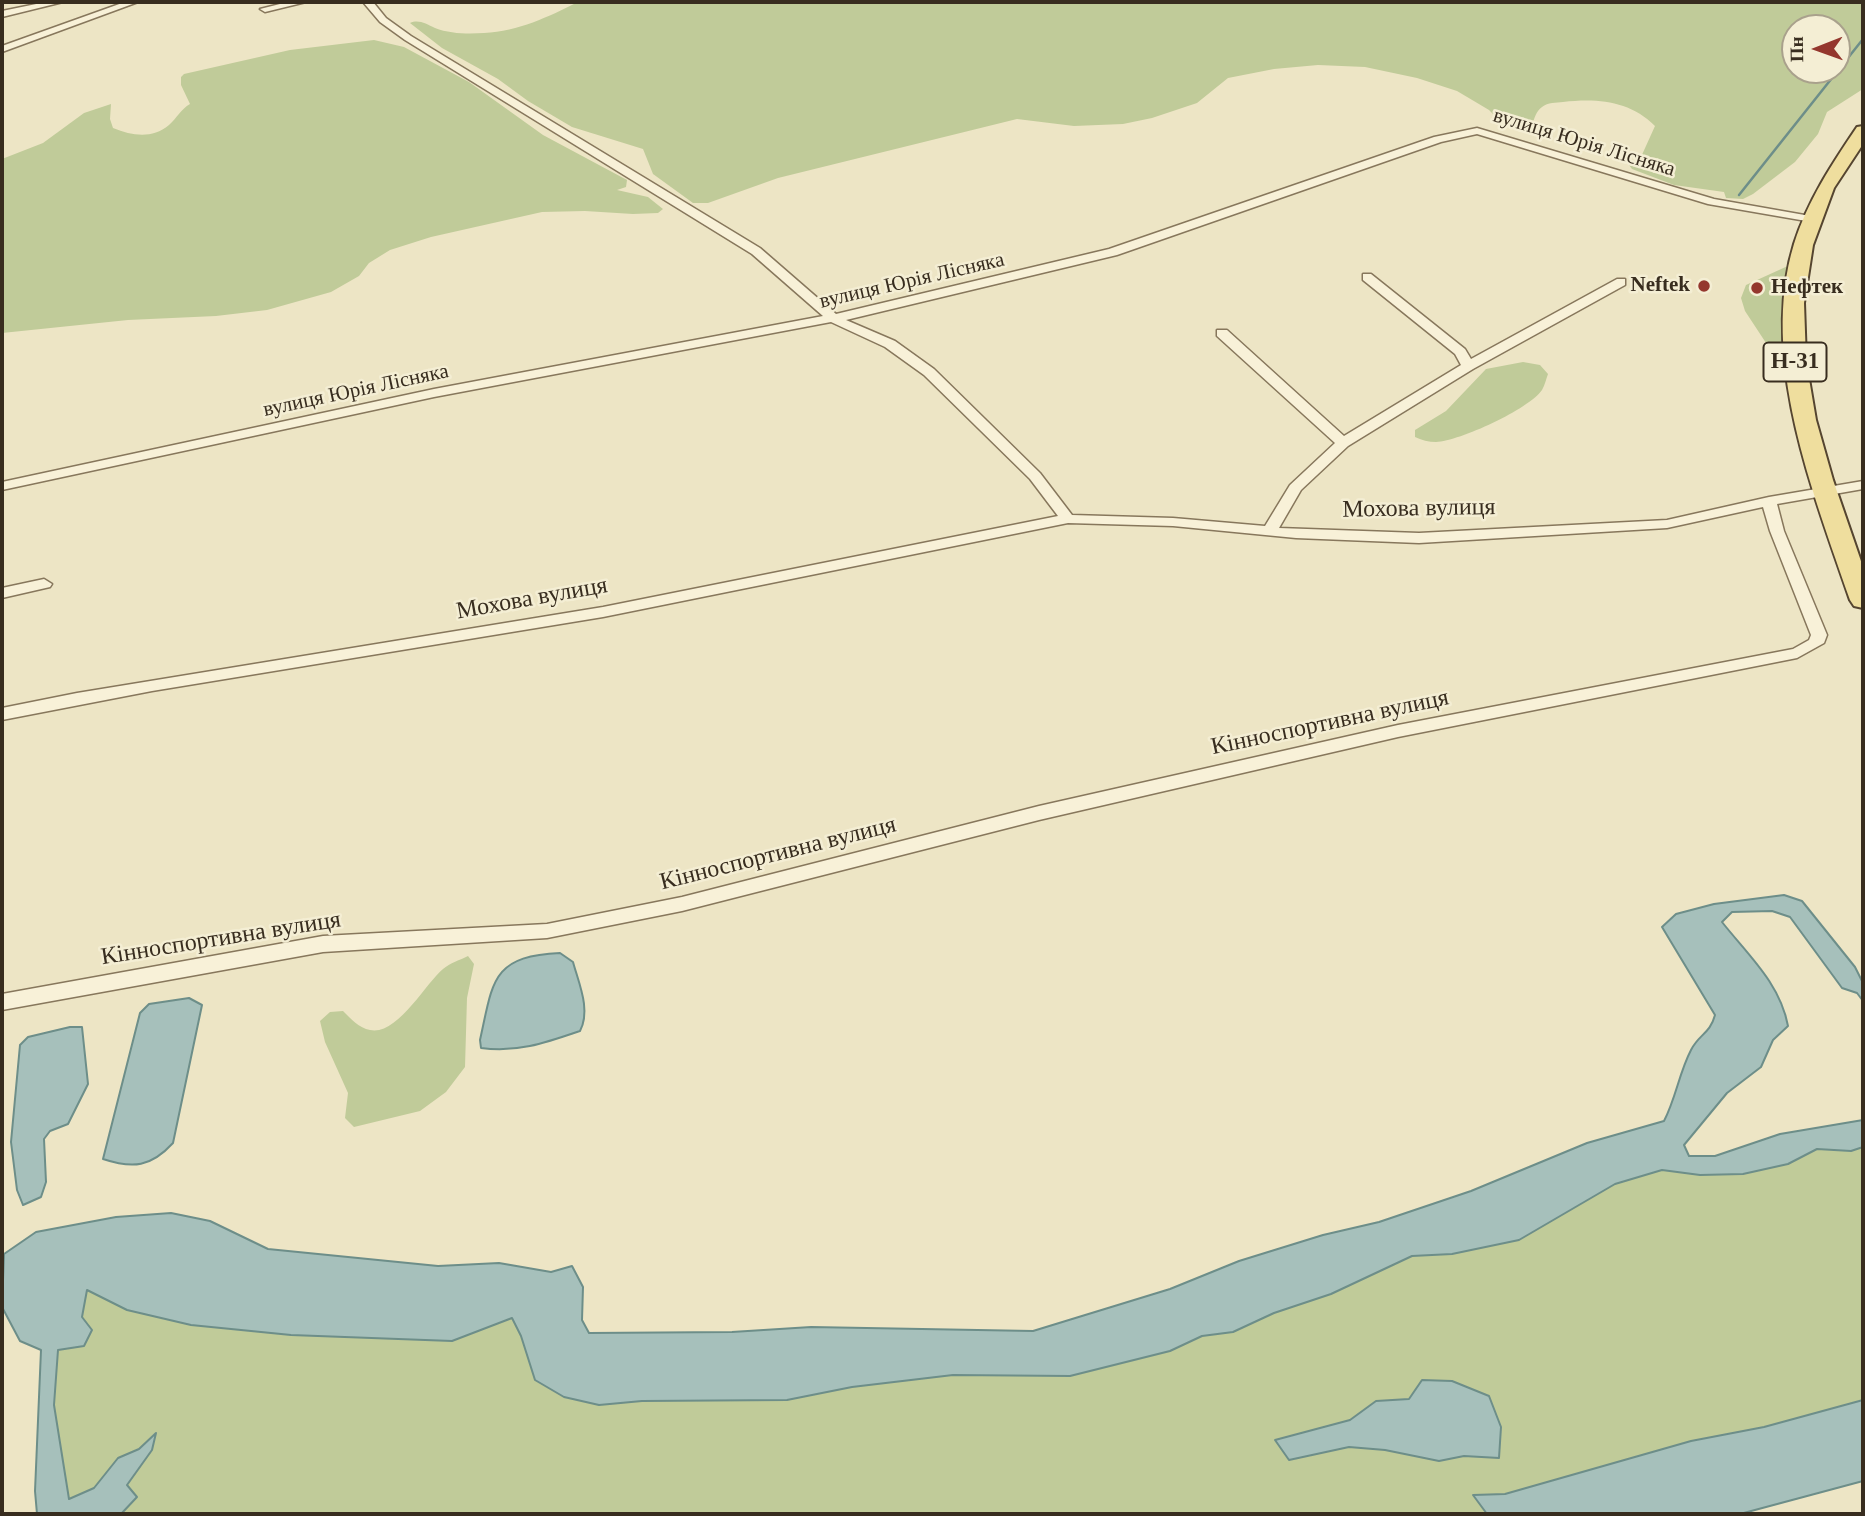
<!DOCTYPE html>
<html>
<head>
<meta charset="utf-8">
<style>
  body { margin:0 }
  #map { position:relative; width:1865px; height:1516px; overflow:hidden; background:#ede5c5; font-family:"Times New Roman",serif }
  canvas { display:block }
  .frame { position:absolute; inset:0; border:4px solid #382d1f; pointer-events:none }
  .north { position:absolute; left:1781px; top:14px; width:70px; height:70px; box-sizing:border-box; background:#f4eed4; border:2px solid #a9a18c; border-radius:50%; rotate:269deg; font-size:19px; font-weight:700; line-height:28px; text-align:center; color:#382d1f }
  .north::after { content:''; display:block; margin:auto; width:24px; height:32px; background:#94372d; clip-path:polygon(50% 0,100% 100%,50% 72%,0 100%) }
</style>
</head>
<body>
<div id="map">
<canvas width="1865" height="1516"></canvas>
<div class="frame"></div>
<div class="north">Пн</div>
</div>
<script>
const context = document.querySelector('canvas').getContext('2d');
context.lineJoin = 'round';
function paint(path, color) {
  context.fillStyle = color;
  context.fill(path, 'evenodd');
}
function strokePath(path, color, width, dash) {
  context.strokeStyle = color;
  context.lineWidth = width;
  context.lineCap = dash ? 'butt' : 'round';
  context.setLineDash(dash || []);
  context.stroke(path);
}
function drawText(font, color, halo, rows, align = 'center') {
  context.font = font + ' "Times New Roman",serif';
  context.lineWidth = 5;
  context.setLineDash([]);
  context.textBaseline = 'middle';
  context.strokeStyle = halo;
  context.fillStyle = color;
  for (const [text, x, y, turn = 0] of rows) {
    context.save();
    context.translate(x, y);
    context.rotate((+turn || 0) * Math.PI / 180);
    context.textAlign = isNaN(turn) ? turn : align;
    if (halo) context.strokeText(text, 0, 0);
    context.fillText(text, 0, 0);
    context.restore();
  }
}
const green = new Path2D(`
  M578,2H1863V89L1827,112L1818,134L1795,162L1753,194L1743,199L1726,198L1724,192L1674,185L1632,169L1629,165L1641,157L1655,126C1630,101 1598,98 1563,102C1556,103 1548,102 1542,107C1536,111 1534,119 1532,126L1524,129L1502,123L1489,110L1457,91L1417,78L1365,67L1318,65L1274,69L1228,78L1197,103L1152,118L1123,124L1074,126L1017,119L778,178L708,203H693L653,174L643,149L572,127L528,101L498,79L442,48L410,23C419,19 426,24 435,28C450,34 469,34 484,33C519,31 548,17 578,2ZM1795,28H1837V70H1795Z
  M374,40L404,47L469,82L543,135L627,180L626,187L617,190L648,197L663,209L658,213L633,214L585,211L542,212L431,237L390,250L369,263L359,276L331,292L267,310L216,316L128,320L2,333V159L43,143L84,113L111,104L110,119L113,128C133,136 152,139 169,125C177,118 181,109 190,104L181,85V77L184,74L290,50Z
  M1790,265C1783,304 1779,340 1789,378L1745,311L1741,298L1746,285Z
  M1523,362L1540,365L1548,374C1546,379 1545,385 1542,390C1529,409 1460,441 1436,442C1429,442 1421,440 1415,437V430L1446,411L1486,369Z
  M468,956L474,964L467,998L465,1067L446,1092L420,1111L354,1127L345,1118L348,1093L325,1042L320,1021L330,1012L343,1011C351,1019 359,1028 370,1030C397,1036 425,984 443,969C450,963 460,960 468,956Z
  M1863,1147V1400L1764,1427L1691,1441L1505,1494L1474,1495L1487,1514H121L136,1497L127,1485L152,1450L154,1434L139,1449L118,1458L94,1488L69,1500L54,1405L58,1350L85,1346L82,1317L86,1290L127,1310L191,1325L291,1335L452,1341L512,1318L521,1336L535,1380L599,1405L642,1401L787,1400L852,1387L953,1375L1070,1376L1170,1351L1201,1336L1233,1332L1274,1313L1331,1294L1412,1256L1452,1254L1575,1207L1615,1184L1662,1170L1700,1175L1743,1174L1788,1164L1817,1149L1851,1151ZM1409,1399L1501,1428L1499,1458L1463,1456L1439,1461L1385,1450L1276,1440L1350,1420L1376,1401Z`);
const water = new Path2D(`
  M1784,895L1802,901L1855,967L1863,983V1001L1857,993L1842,988L1790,917L1772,911L1732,912L1722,922C1748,955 1780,983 1788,1026L1773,1040L1761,1067L1727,1093L1684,1145L1689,1156H1715L1780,1134L1863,1120V1147L1851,1151L1817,1149L1788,1164L1743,1174L1700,1175L1662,1170L1615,1184L1519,1240L1452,1254L1412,1256L1331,1294L1274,1313L1233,1332L1202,1336L1170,1351L1070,1376L953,1375L852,1387L787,1400L642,1401L599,1405L564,1397L535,1380L521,1336L512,1318L452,1341L291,1335L191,1325L127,1310L87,1290L82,1317L92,1330L84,1346L58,1350L54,1405L69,1499L94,1488L118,1458L139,1449L156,1433L152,1450L127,1485L137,1497L121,1514H37L35,1491L41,1350L20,1341L2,1307L4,1254L36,1232L116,1217L171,1213L210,1221L268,1249L438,1266L499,1263L551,1272L572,1266L583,1287L582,1320L589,1333L732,1332L811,1327L1033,1331L1170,1289L1239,1261L1323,1235L1379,1222L1471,1191L1587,1143L1664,1121C1676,1098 1679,1073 1691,1050C1699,1034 1710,1034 1715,1015L1662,927L1676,914L1714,904Z
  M560,953L573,962C579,984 591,1010 580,1031C545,1043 517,1053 481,1048L480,1040C493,982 491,956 560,953Z
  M189,998L202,1005L173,1143C151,1167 133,1169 103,1159L140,1013L149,1004Z
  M70,1027H82L88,1084L68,1124L50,1131L44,1139L46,1182L41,1197L23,1205L17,1190L11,1142L20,1045L28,1037Z
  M1422,1380L1452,1381L1489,1396L1501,1427L1499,1458L1464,1456L1439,1461L1385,1450L1349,1447L1289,1460L1275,1440L1350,1420L1376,1401L1409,1399Z
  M1863,1400V1481L1740,1514H1487L1473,1495L1505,1494L1691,1441L1764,1427Z`);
const stream = new Path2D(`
  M1739,195L1863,39`);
const street = new Path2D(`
  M46,2H63L2,17V11Z
  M125,2H138L2,52V46Z
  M288,2H306L265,12L260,9Z
  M363,2H373L386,18L411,36L760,248L836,314L1109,249L1434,137L1477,128L1714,199L1816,217L1818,219L1812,222L1708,204L1477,134L1441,142L1117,255L846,320L895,341L934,369L1040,473L1072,515L1173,518L1265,526L1290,485L1335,443L1217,336V330H1227L1344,436L1461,365L1455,354L1363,280V274H1371L1465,349L1471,359L1617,279H1625V285L1473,369L1348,446L1301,490L1279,528L1419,533L1667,520L1769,497L1863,481V489L1777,504L1784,531L1827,635L1824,643L1797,658L1398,737L1039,820L682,911L547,938L323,952L2,1010V994L323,936L547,924L682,897L1039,806L1398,725L1793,649L1809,640L1811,635L1770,531L1763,507L1667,528L1419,543L1296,538L1173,526L1068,523L603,617L152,691L2,720V708L77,693L603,607L1058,516L1030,479L924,375L885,347L831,322L434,397L2,490V482L434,389L823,316L752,254L405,40L380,22Z
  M44,579L52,584L50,587L2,598V588Z`);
const primary = new Path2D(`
  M1863,126V144L1834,188L1813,245L1804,303L1806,361L1816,420L1833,480L1863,567V608L1854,606L1850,600C1813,492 1759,358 1794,244C1808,200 1832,164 1857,127Z`);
const markers = [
  [1704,286,7,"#94372d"],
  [1757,288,7,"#94372d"]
];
const farStreetnames = [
  ["вулиця Юрія Лісняка",1584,143,17],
  ["вулиця Юрія Лісняка",912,281,-13],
  ["вулиця Юрія Лісняка",356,391,-12]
];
const farPoinames = [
  ["Neftek",1690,286],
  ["Нефтек",1771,288,"left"]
];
const shields = [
  [1795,362,63]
];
const shieldNames = [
  ["Н-31",1795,362]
];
const streetNames = [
  ["Мохова вулиця",1419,509,-1],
  ["Мохова вулиця",532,599,-10],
  ["Кінноспортивна вулиця",1330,723,-12],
  ["Кінноспортивна вулиця",778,854,-14],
  ["Кінноспортивна вулиця",221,939,-9]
];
paint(green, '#c0cb99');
paint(water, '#a6c0bb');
strokePath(water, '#6d8e89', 2);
strokePath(stream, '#6d8e89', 2.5);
strokePath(street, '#87775c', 3);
strokePath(primary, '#554530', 4);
paint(street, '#f8f1d8');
paint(primary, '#efde9e');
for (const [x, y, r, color] of markers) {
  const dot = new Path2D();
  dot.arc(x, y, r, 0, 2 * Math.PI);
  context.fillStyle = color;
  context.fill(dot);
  strokePath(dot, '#f4eed4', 2.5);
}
drawText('21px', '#382d1f', '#f4eed4', farStreetnames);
drawText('bold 21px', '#382d1f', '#f4eed4', farPoinames, 'right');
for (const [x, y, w] of shields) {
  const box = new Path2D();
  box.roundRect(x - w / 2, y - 19.5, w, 39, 5);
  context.fillStyle = '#f4eed4';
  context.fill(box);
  strokePath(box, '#382d1f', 2);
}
drawText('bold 23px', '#382d1f', null, shieldNames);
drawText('24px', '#382d1f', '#f4eed4', streetNames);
</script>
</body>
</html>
